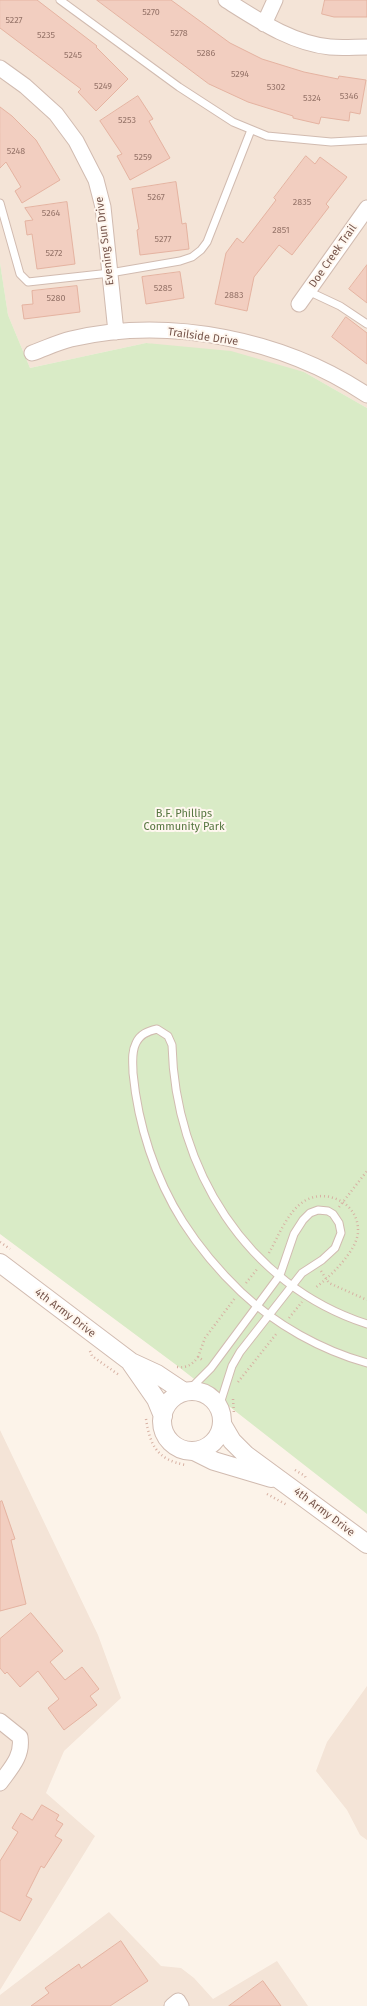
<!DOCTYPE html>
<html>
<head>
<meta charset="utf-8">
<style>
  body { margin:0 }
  canvas { display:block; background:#fcf3e9 }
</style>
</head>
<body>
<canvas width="367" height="2006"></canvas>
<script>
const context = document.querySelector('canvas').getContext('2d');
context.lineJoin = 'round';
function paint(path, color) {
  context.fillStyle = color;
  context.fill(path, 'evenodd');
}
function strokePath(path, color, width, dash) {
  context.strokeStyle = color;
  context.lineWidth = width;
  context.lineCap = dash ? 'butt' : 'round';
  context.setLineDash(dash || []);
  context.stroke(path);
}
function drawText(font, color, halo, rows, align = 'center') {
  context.font = font + ' "Fira Sans",sans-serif';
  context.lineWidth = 4;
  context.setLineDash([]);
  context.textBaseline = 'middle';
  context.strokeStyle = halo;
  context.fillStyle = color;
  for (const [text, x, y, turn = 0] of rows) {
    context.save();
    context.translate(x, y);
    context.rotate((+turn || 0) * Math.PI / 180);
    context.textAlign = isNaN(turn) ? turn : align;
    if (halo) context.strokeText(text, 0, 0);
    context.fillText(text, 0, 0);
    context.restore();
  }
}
const residential = new Path2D(`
  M0,0H367V408L304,372L146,343L30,368L8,315L0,263Z
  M0,1430L98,1635L121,1698L64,1751L46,1793L95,1836L0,1990Z
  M367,1686V1840L360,1835L347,1810L316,1771L327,1742Z
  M109,1912L161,1966L181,1968L194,1978L213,1999L277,1961L308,2006H0V1995Z`);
const green = new Path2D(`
  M0,263L8,315L30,368L146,343L231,351L304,372L367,408V1514L175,1364L0,1234Z`);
const building = new Path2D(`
  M0,0H37L97,46L96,47L128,79L96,111L78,92L81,89L0,28Z
  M97,0H171L230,43L262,59L304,72L338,79L339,76L366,80L360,114L350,112L349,121L321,117L319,124L293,118V116L248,102L209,84Z
  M325,0H367V17H334L322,14Z
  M138,96L153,119L149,121L170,158L130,180L117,156L122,154L100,121Z
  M0,107L12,116L36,140L60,180L22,203L15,191L21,187L6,162L0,168Z
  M306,156L315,164L320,157L347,177L326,204L329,207L292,255L279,245L254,277L247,311L215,304L226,253L237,238L243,243L276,200L274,198Z
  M176,182L182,224L186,223L189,249L140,255L137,230L139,229L132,189Z
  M67,202L75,264L37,269L32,234L27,235L25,221L33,220L25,208Z
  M367,265V303L349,289Z
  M180,272L184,298L146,304L142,277Z
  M77,286L80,312L24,319L22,305L33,304L32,291Z
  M346,317L367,333V364L332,337Z
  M2,1501L15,1539L11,1540L26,1604L0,1611V1502Z
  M31,1613L63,1651L50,1662L65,1680L82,1667L99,1689L90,1696L97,1705L64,1730L48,1708L59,1699L38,1671L20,1687L7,1672L5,1674L0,1668V1639Z
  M42,1805L59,1815L56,1820L63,1824L55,1836L62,1840L44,1868L41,1866L26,1896L32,1899L20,1921L0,1911V1861L18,1832L12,1828L21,1813L32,1820Z
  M121,1941L148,1981L110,2006H31L49,1993L45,1988L79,1964L81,1968Z
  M263,1981L281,2006H229Z`);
const path = new Path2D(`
  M339,1207L367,1171
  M0,1242L10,1249
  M269,1253C278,1237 287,1213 303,1202C324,1187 359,1202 358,1231C358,1250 330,1277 315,1288
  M321,1271L329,1283L367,1300
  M246,1283L258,1268
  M289,1318L302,1302
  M90,1351L92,1356L119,1375
  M198,1357L205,1338L235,1298
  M177,1367C187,1368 192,1365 198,1357L204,1361
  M238,1382L277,1333
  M233,1399L234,1414
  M146,1419C150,1445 157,1460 186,1465
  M295,1470L305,1476L306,1479
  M267,1494L287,1505`);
const service = new Path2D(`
  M60,0L179,87L233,122L267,136L331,142L367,140
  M0,203L20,274L28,282L110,273L180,261L192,257L201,250L207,242L251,130
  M308,291L340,306L367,324
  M367,1324C246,1285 175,1168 172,1045L168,1036L157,1029C148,1031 140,1034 136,1043C131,1053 133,1063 133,1073C138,1125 155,1178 183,1222C199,1247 219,1271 241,1292C276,1325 321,1350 367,1363
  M188,1391L211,1368L280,1275L294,1234L303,1220L310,1213L318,1210L328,1211L333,1214L339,1223L341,1233L335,1248L322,1260L302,1273L240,1352L232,1366L219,1407`);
const minor = new Path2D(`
  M226,0C258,20 291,43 330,47C342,48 355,47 367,47
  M264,24L275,0
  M0,68L25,86L56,114L76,141L96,180L103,207L116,332
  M299,304L367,208
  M32,353C44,349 58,342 71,339C169,316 283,339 367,395
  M0,1721L20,1737C23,1756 11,1768 0,1783
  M172,2006L178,2001L181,2006`);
const tertiary = new Path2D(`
  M0,1263L131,1362L157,1374L184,1392
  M131,1363L156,1399L163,1416
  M162 1421a30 30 0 1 1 60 0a30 30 0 1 1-60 0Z
  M222,1424L232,1441L246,1455L367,1544
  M194,1451L214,1461L271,1478`);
const numberNames = [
  ["5270",151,12],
  ["5227",14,20],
  ["5278",179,33],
  ["5235",46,35],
  ["5286",206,53],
  ["5245",73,55],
  ["5294",240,74],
  ["5249",103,86],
  ["5302",276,87],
  ["5346",349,96],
  ["5324",312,98],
  ["5253",127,120],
  ["5248",16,151],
  ["5259",143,157],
  ["5267",156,197],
  ["2835",302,202],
  ["5264",51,213],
  ["2851",281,230],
  ["5277",163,239],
  ["5272",54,253],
  ["5285",163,288],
  ["2883",234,295],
  ["5280",56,298]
];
const streetNames = [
  ["Evening Sun Drive",105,241,-97],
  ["Doe Creek Trail",333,256,-55],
  ["Trailside Drive",203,337,8],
  ["4th Army Drive",65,1313,37],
  ["4th Army Drive",324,1512,37]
];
const parkNames = [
  ["B.F. Phillips",184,814],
  ["Community Park",184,827]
];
paint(residential, '#f4e4d7');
paint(green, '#d9ebc6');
paint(building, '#f2cec0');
strokePath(building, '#e5b3a1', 1);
strokePath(service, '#d1bbb0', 9);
strokePath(minor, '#d1bbb0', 17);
strokePath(tertiary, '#d1bbb0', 20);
strokePath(path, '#d7b1a3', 2.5, [1, 3]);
strokePath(service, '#fff', 7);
strokePath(minor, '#fff', 15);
strokePath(tertiary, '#fff', 18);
drawText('9px', '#967469', null, numberNames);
drawText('11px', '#77564c', '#fff7ef', streetNames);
drawText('11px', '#577741', '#fff7ef', parkNames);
</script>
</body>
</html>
